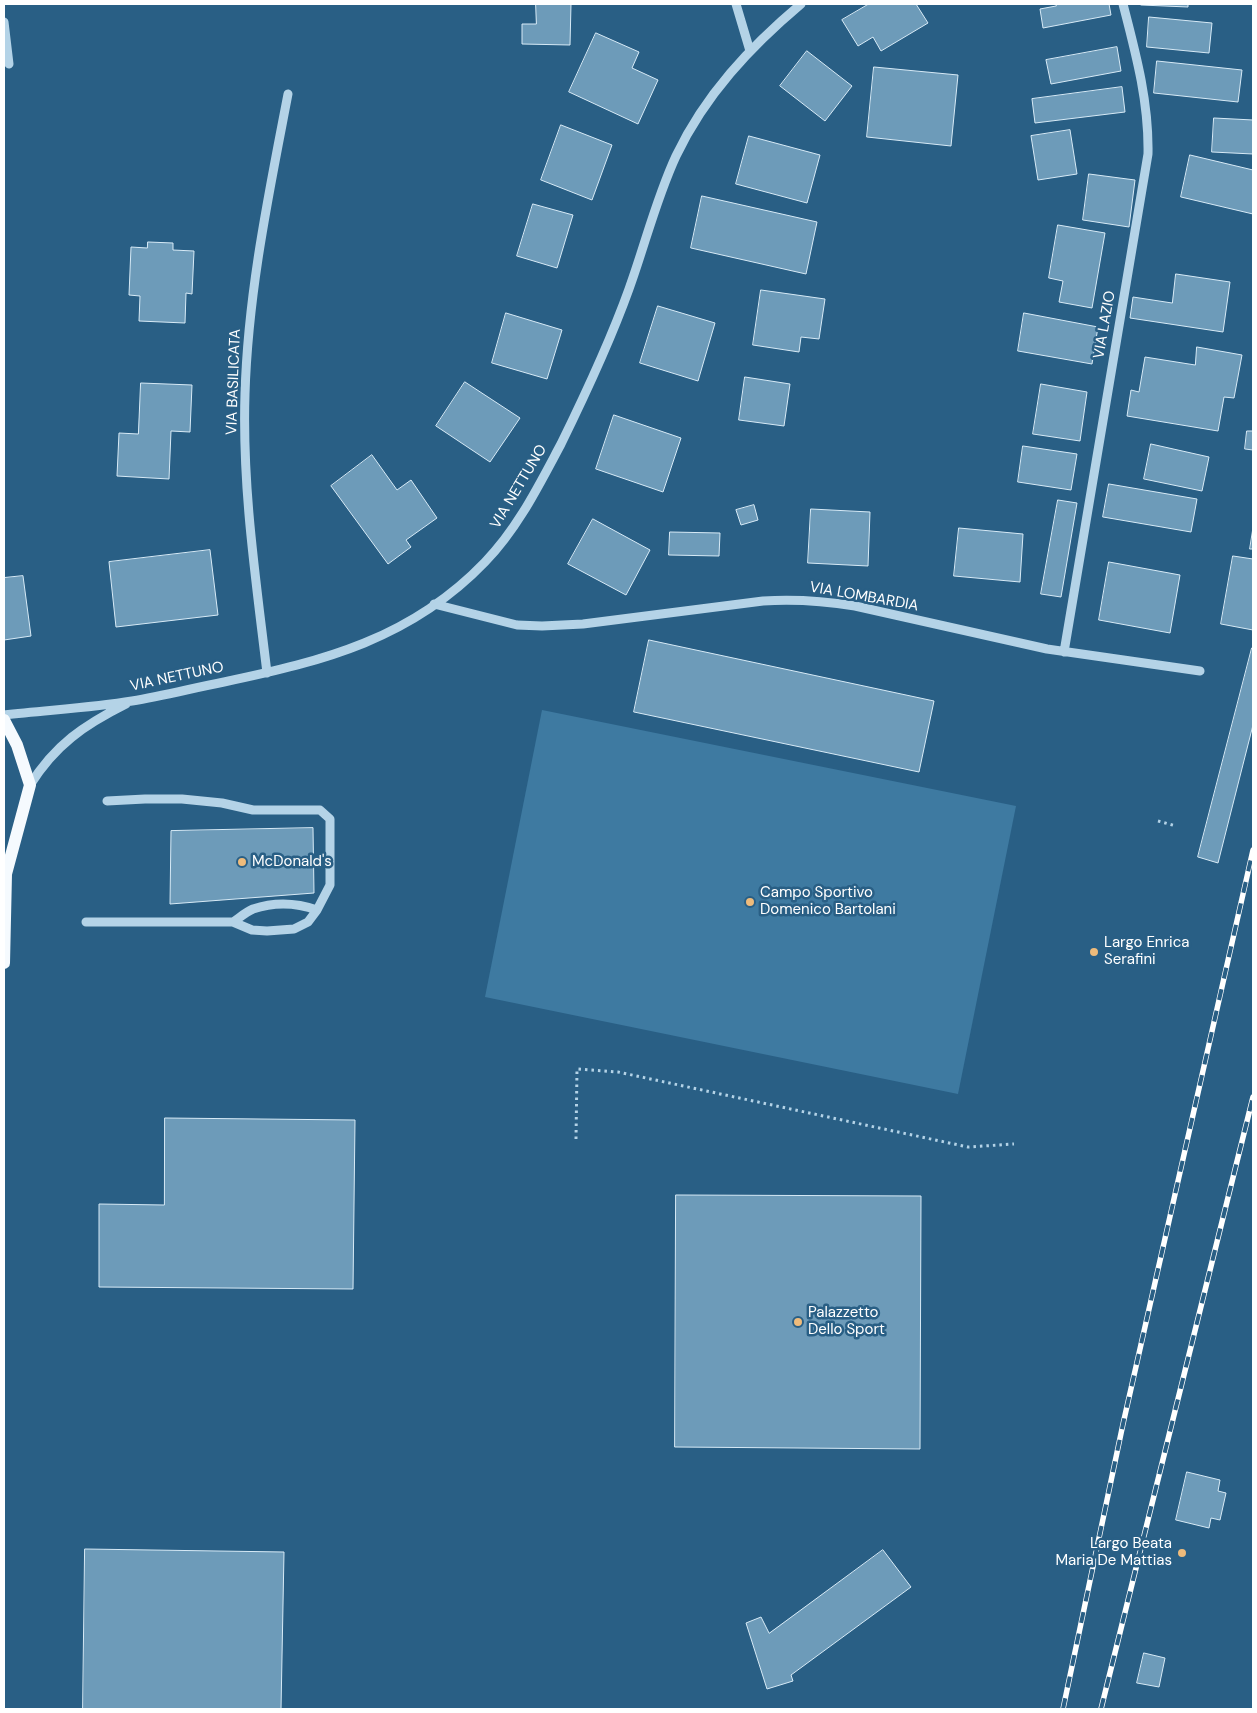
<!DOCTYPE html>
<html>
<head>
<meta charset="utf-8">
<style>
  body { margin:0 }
  #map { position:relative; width:1257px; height:1713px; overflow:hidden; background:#295f85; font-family:"DM Sans",sans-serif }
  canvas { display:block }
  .frame { position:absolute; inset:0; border:5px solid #fff; pointer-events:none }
</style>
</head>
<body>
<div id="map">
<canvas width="1257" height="1713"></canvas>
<div class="frame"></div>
</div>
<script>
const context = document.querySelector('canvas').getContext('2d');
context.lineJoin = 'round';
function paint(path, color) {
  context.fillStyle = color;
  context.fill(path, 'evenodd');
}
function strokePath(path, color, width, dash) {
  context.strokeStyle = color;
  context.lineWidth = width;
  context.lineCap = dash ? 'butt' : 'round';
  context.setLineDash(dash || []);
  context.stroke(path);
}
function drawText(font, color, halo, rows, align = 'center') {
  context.font = font + ' "DM Sans",sans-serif';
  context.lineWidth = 5;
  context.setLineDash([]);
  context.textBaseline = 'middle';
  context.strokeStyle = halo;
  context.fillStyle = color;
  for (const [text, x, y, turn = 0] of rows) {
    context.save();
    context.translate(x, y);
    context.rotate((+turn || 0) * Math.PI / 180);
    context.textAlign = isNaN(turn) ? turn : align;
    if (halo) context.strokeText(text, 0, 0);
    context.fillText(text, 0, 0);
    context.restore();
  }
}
const green = new Path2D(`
  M542,710L1016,806L958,1094L485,997Z`);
const building = new Path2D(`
  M536,4H571L570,45L522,44V24H536Z
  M869,4H916L928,23L881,51L873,37L858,46L842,20Z
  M1056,4H1109L1111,15L1043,28L1040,9L1056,6Z
  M1141,4H1188V7L1141,5Z
  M1149,17L1212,23L1209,53L1147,47Z
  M596,33L639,52L632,68L658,80L638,124L569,92Z
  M1117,47L1121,71L1051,84L1046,60Z
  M807,51L852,86L825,121L780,86Z
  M1157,61L1242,70L1238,102L1154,93Z
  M874,67L958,75L951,146L867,137Z
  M1122,87L1125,112L1035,123L1032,99Z
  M1214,118L1253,120V154L1212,152Z
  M561,125L612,145L592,200L541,180Z
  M1070,130L1077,174L1038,180L1031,136Z
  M749,136L820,155L807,203L736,184Z
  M1190,155L1253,170V214L1181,197Z
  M1089,174L1135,180L1129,227L1083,220Z
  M702,196L817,222L806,274L691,248Z
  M533,204L573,215L557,268L517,256Z
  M1058,225L1105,233L1092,308L1059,302L1063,281L1049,278Z
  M148,242L173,243V250L194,251L192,294L186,293L185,323L139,321L140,296L129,295L131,247L147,248Z
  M1176,274L1230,282L1223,332L1130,318L1133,297L1172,303Z
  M761,290L825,299L819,339L801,337L799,352L753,345Z
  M658,306L715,323L698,381L640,363Z
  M506,313L562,330L547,379L492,363Z
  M1024,313L1098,327L1092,364L1018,351Z
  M1197,347L1242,355L1234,398L1224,397L1218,431L1127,416L1131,390L1139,392L1145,357L1195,365Z
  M745,377L790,384L784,426L739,420Z
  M465,382L520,418L490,462L436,426Z
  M141,383L192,385L190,432L171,431L169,479L117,476L119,433L138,434Z
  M1041,384L1087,392L1080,441L1033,434Z
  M614,415L681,438L663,492L596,469Z
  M1247,431H1253V450L1245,449Z
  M1151,444L1209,457L1202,491L1144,479Z
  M1023,446L1077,454L1071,490L1018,482Z
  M372,455L397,490L411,480L437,518L406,540L411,547L388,564L331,486Z
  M1109,484L1197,499L1191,532L1103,517Z
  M1058,500L1077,503L1061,597L1041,594Z
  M754,505L758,520L741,525L736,510Z
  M811,509L870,512L868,566L808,563Z
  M593,519L650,550L626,595L568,564Z
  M959,528L1023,534L1020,582L954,576Z
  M1253,528V549H1250Z
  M670,532L720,533L719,556L669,555Z
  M210,550L218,615L116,627L109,562Z
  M1233,556L1253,559V630L1221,624Z
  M1109,562L1180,575L1170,633L1099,620Z
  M23,576L31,636L4,640V578Z
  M649,640L934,701L919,772L634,712Z
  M1252,648H1253V725L1218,863L1198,857Z
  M313,828L314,893L170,904L171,831Z
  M165,1118L355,1120L353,1289L99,1287V1204L164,1205Z
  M676,1195L921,1196L920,1449L675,1447Z
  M1187,1472L1220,1480L1218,1491L1226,1493L1220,1520L1211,1518L1209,1528L1176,1520Z
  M85,1549L284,1552L281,1709H83Z
  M883,1550L911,1587L791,1675L793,1681L767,1689L746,1623L761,1617L769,1633Z
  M1144,1653L1165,1658L1159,1687L1137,1683Z`);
const path = new Path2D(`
  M1158,821L1176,826
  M576,1139L577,1069L618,1072L968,1147L1014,1144`);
const minor = new Path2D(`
  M736,4L750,51
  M4,22L9,64
  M434,604L517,625L542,626L583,624L763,601C795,599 824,601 855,606L1047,649L1200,671
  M1064,652L1148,154C1149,102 1136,54 1123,4
  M267,673C256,580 242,487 245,394C248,292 269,193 288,94
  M4,715C46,710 90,708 132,701C163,696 193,688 224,682C324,661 411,639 485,562C518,528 539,485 561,444C586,393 610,342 629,289C645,245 656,199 676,156C705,95 750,47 801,4
  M30,785C55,745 84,725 126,704
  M86,922H233C239,918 246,912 253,909C274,902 297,903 317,910L330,885V819L320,810H253L222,803L182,799H145L107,801
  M233,922L252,930L267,931L294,929L308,922L317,910`);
const major = new Path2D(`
  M4,720L17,745L30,785L6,874L4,963`);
const rail = new Path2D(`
  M1063,1709L1123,1424L1253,850
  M1101,1709L1253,1097`);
const markers = [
  [242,862,5,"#eebb7b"],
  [750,902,5,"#eebb7b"],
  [1094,952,5,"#eebb7b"],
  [798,1322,5,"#eebb7b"],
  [1182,1553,5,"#eebb7b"]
];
const streetNames = [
  ["VIA LAZIO",1105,325,-80],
  ["VIA BASILICATA",234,382,-88],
  ["VIA NETTUNO",519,487,-59],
  ["VIA LOMBARDIA",864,597,10],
  ["VIA NETTUNO",177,677,-12]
];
const poiNames = [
  ["McDonald's",252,862],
  ["Campo Sportivo",760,893],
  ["Domenico Bartolani",760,910],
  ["Largo Enrica",1104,943],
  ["Serafini",1104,960],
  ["Palazzetto",808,1313],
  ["Dello Sport",808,1330],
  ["Largo Beata",1172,1544,"right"],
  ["Maria De Mattias",1172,1561,"right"]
];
paint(green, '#3e7aa1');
paint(building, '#6d9bb9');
strokePath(building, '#d7eaf6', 1);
strokePath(path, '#b4d3e7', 3, [2.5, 4]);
strokePath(minor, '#b4d3e7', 9);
strokePath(major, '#f5fafe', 12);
strokePath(rail, '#fff', 5.5);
strokePath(rail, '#295f85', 4, [11]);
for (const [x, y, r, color] of markers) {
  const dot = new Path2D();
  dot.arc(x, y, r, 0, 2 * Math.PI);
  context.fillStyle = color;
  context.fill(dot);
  strokePath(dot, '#295f85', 2);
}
drawText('15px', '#fff', '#295f85', streetNames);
drawText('15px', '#fff', '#295f85', poiNames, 'left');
</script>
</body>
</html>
